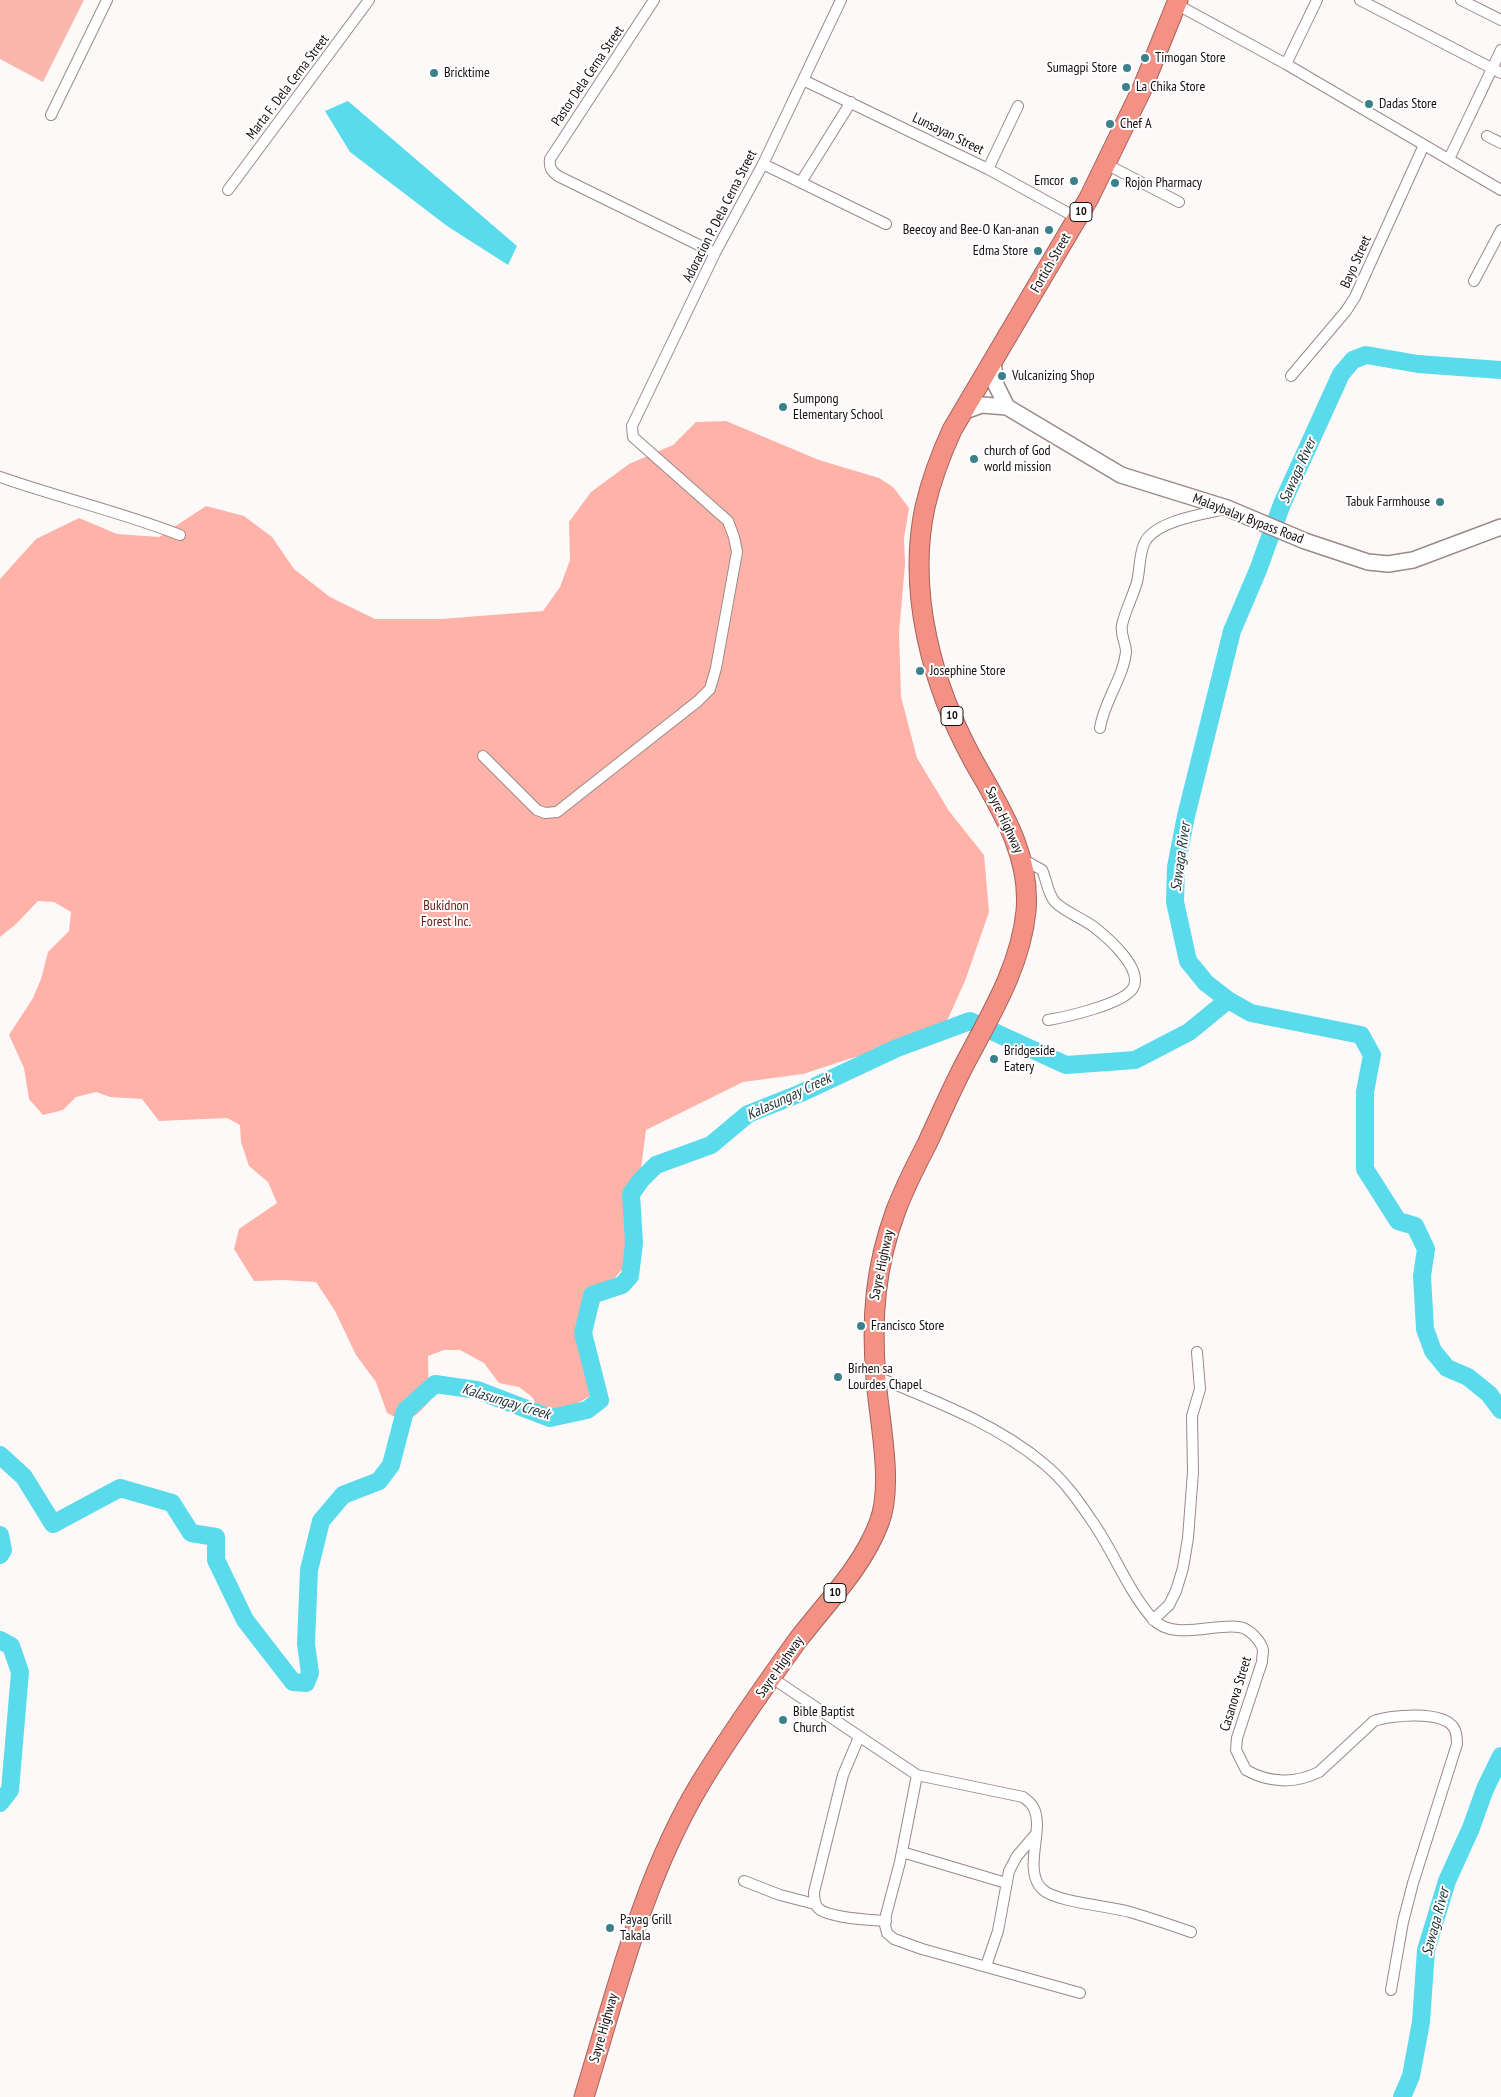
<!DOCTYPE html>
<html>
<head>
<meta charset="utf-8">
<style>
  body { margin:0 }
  canvas { display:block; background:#fdf9f9 }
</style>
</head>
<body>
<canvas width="1501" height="2097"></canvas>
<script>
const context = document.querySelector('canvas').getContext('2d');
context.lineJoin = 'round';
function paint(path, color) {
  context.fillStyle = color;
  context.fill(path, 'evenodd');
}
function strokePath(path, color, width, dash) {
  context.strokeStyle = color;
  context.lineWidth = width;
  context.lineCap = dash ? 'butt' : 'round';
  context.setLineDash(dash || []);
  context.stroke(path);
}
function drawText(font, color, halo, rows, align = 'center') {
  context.font = font + ' "PT Sans Narrow",sans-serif';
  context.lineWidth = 4;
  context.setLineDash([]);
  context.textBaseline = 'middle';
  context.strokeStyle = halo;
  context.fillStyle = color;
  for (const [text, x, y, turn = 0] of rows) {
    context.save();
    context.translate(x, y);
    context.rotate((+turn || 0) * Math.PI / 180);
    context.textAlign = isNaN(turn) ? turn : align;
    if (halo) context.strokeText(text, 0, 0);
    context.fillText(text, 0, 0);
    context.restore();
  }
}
const green = new Path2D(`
  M0,0H84L43,82L0,59Z`);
const forest = new Path2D(`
  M726,421L819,460L879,478L893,487L909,508L904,538L905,564L899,633L901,697L917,758L949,811L984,855L989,912L965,981L942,1032L897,1048L852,1058L803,1074L743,1082L646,1130L633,1231L624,1267L604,1291L591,1326L595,1362L590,1396L562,1412L542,1413L532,1397L519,1387L499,1383L484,1363L460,1350H444L428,1356L429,1402C413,1419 409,1424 387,1413L376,1382L356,1355L335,1311L316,1282L283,1280L254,1281L234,1249L239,1229L277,1203L268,1182L249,1166L241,1142L240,1125L227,1118L159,1121L142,1099L110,1097L96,1092L76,1097L63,1110L43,1115L29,1099L24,1068L9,1035L33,998L41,979L48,952L69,931L71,912L54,902L38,901L16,924L0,937V579L36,539L79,518L117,534L159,537L206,506L244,516L272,537L294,569L330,597L375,619H441L543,611L560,587L570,560L569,522L591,492L629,464L673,445L696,422Z`);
const water = new Path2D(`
  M348,101L517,246L508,265L447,226L350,152L325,111Z`);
const river = new Path2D(`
  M1501,370L1418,364L1366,355L1353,360L1341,374L1282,504L1258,570L1232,631L1186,816L1176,867L1175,902L1188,961L1206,983L1228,1000L1251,1013L1361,1035L1372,1055L1365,1092V1169L1398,1221L1415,1226L1426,1249L1422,1276L1425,1329L1433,1351L1447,1368L1468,1377L1489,1394L1501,1410
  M0,1455L24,1477L53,1524L120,1488L172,1503L191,1533L216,1537V1560L245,1620L293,1682L306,1683L310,1673L306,1644L309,1570L321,1521L343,1495L379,1481L391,1465L405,1411L435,1384L477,1390L550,1418L587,1410L600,1400L583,1333L592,1295L622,1285L630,1276L634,1243L631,1194L641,1180L656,1165L711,1145L748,1114L801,1093L897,1048L970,1021L1066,1065L1135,1060L1189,1032L1228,1000
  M0,1535L3,1550L0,1555
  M0,1640L11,1646L20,1672L10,1790L0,1803
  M1402,2097L1411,2076L1421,2022L1426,1950L1447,1881L1471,1828L1485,1789L1501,1756`);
const street = new Path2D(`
  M654,0L550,159C549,167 551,171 558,176L715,253
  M1360,0L1501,73
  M1461,0L1501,20
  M1176,4L1286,64L1501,190
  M1286,64L1317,0
  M803,80L988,169L1077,218
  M51,115L107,0
  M1487,136L1501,143
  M1449,159L1501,50
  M763,164L886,224
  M1106,164L1179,202
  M988,169L1018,106
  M801,182L851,102
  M228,190L369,0
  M1474,281L1501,230
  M1291,376L1346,311L1355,297L1424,145
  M0,477C60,498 121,512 180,535
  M1100,728C1104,701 1123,679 1126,652C1126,643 1120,635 1122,625C1125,611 1133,596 1137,582C1140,570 1139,556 1144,544C1153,521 1204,514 1226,509
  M483,756L537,810L545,813L557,812L698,701L710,689L716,668L737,552L734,537L728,521L633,437L632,426L715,253L763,164L841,0
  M1021,858L1042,870C1047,880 1047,893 1055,902C1065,912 1082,918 1094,927C1107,937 1144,969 1133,988C1124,1004 1066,1017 1048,1020
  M875,1376C932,1400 995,1423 1043,1463C1063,1479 1078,1500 1092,1521C1114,1552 1127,1589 1152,1618C1172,1642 1214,1623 1239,1627C1249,1628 1261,1641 1263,1650C1263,1654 1262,1658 1262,1662L1237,1738L1236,1750L1246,1770C1269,1783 1295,1784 1319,1772L1374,1721C1390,1715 1443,1710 1454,1728C1457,1733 1457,1738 1457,1744L1413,1883L1403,1922L1391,1990
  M1153,1620L1169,1605L1176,1591L1183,1568L1188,1538L1193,1472L1192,1416L1200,1389L1197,1352
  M772,1678L917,1775L900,1862L886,1915L885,1925L887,1933L894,1939L922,1949L1080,1993
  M859,1737L843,1775L814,1892C814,1898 814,1903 818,1908C828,1918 871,1920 886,1921
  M917,1775L1023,1797C1025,1799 1029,1801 1031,1804C1048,1824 1021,1868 1042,1889C1055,1902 1109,1906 1130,1912C1150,1918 1171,1925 1191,1932
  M902,1852L1006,1883
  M744,1881L780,1895L815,1904
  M986,1966L998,1931L1009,1871L1017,1856L1035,1835`);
const secondary = new Path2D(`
  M993,361L996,385L1007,407
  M962,412L982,405L1007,407L1121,475L1227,508L1305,541L1368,562L1388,564L1413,560L1501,527`);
const highway = new Path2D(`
  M584,2097C617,1990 642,1881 700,1784C730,1735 764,1687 797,1641C826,1603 862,1568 879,1523C894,1485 879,1420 876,1379C871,1318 875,1267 896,1210C905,1187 916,1165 927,1144C941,1114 954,1083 970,1054C994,1009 1021,963 1026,911C1031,854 1000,808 973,760C932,685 907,592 925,507C931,481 941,454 952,430L1089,198L1142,89L1178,0`);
const markers = [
  [1145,58,5,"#3a818b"],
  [1127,68,5,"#3a818b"],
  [434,73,5,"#3a818b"],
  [1126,87,5,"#3a818b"],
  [1369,104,5,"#3a818b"],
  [1110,124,5,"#3a818b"],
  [1074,181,5,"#3a818b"],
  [1115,183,5,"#3a818b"],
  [1049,230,5,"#3a818b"],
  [1038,251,5,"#3a818b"],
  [1002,376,5,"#3a818b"],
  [783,407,5,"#3a818b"],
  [974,459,5,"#3a818b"],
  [1440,502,5,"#3a818b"],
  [920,671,5,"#3a818b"],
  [994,1059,5,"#3a818b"],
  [861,1326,5,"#3a818b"],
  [838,1377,5,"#3a818b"],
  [783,1720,5,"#3a818b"],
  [610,1928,5,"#3a818b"]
];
const shields = [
  [1081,212,22],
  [952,716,22],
  [835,1593,22]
];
const shieldNames = [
  ["10",1081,212],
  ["10",952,716],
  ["10",835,1593]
];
const poiNames = [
  ["Timogan Store",1155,58],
  ["Sumagpi Store",1117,68,"right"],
  ["Bricktime",444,73],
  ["La Chika Store",1136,87],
  ["Dadas Store",1379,104],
  ["Chef A",1120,124],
  ["Emcor",1064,181,"right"],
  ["Rojon Pharmacy",1125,183],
  ["Beecoy and Bee-O Kan-anan",1039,230,"right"],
  ["Edma Store",1028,251,"right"],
  ["Vulcanizing Shop",1012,376],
  ["Sumpong",793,399],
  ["Elementary School",793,415],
  ["church of God",984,451],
  ["world mission",984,467],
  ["Tabuk Farmhouse",1430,502,"right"],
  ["Josephine Store",930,671],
  ["Bridgeside",1004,1051],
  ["Eatery",1004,1067],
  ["Francisco Store",871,1326],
  ["Birhen sa",848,1369],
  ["Lourdes Chapel",848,1385],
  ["Bible Baptist",793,1712],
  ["Church",793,1728],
  ["Payag Grill",620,1920],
  ["Takala",620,1936]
];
const streetNames = [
  ["Pastor Dela Cerna Street",588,76,-56],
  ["Marta F. Dela Cerna Street",288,87,-53],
  ["Lunsayan Street",948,134,26],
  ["Adoracion P. Dela Cerna Street",720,216,-63],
  ["Bayo Street",1356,262,-66],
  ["Fortich Street",1051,263,-60],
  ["Malaybalay Bypass Road",1248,519,21],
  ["Sayre Highway",1004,820,65],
  ["Sayre Highway",882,1265,-78],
  ["Sayre Highway",780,1667,-55],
  ["Casanova Street",1236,1694,-73],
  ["Sayre Highway",604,2028,-74]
];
const parkNames = [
  ["Bukidnon",446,906],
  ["Forest Inc.",446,922]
];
const waterNames = [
  ["Sawaga River",1298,471,-66],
  ["Sawaga River",1181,857,-82],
  ["Kalasungay Creek",789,1097,-25],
  ["Kalasungay Creek",506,1402,17],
  ["Sawaga River",1436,1922,-75]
];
paint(green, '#fbb6ac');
paint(forest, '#ffb2a8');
paint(water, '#5adbec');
strokePath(river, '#5adbec', 18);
strokePath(street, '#9a8986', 12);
strokePath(secondary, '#9a8986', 18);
strokePath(highway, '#a5635b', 21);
strokePath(street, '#fff', 10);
strokePath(secondary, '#fff', 15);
strokePath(highway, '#f39185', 19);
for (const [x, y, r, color] of markers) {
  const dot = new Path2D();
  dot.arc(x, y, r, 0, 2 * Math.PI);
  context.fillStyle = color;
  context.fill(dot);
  strokePath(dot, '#fff', 2);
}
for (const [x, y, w] of shields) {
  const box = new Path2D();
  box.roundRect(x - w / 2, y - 9.5, w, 19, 4);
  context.fillStyle = '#fff';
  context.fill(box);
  strokePath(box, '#140e0d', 1);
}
drawText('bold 12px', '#140e0d', null, shieldNames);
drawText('14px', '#140e0d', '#fff', poiNames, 'left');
drawText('14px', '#140e0d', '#fff', streetNames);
drawText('14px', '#681612', '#fff', parkNames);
drawText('italic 15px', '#1c3236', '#fff', waterNames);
</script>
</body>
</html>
